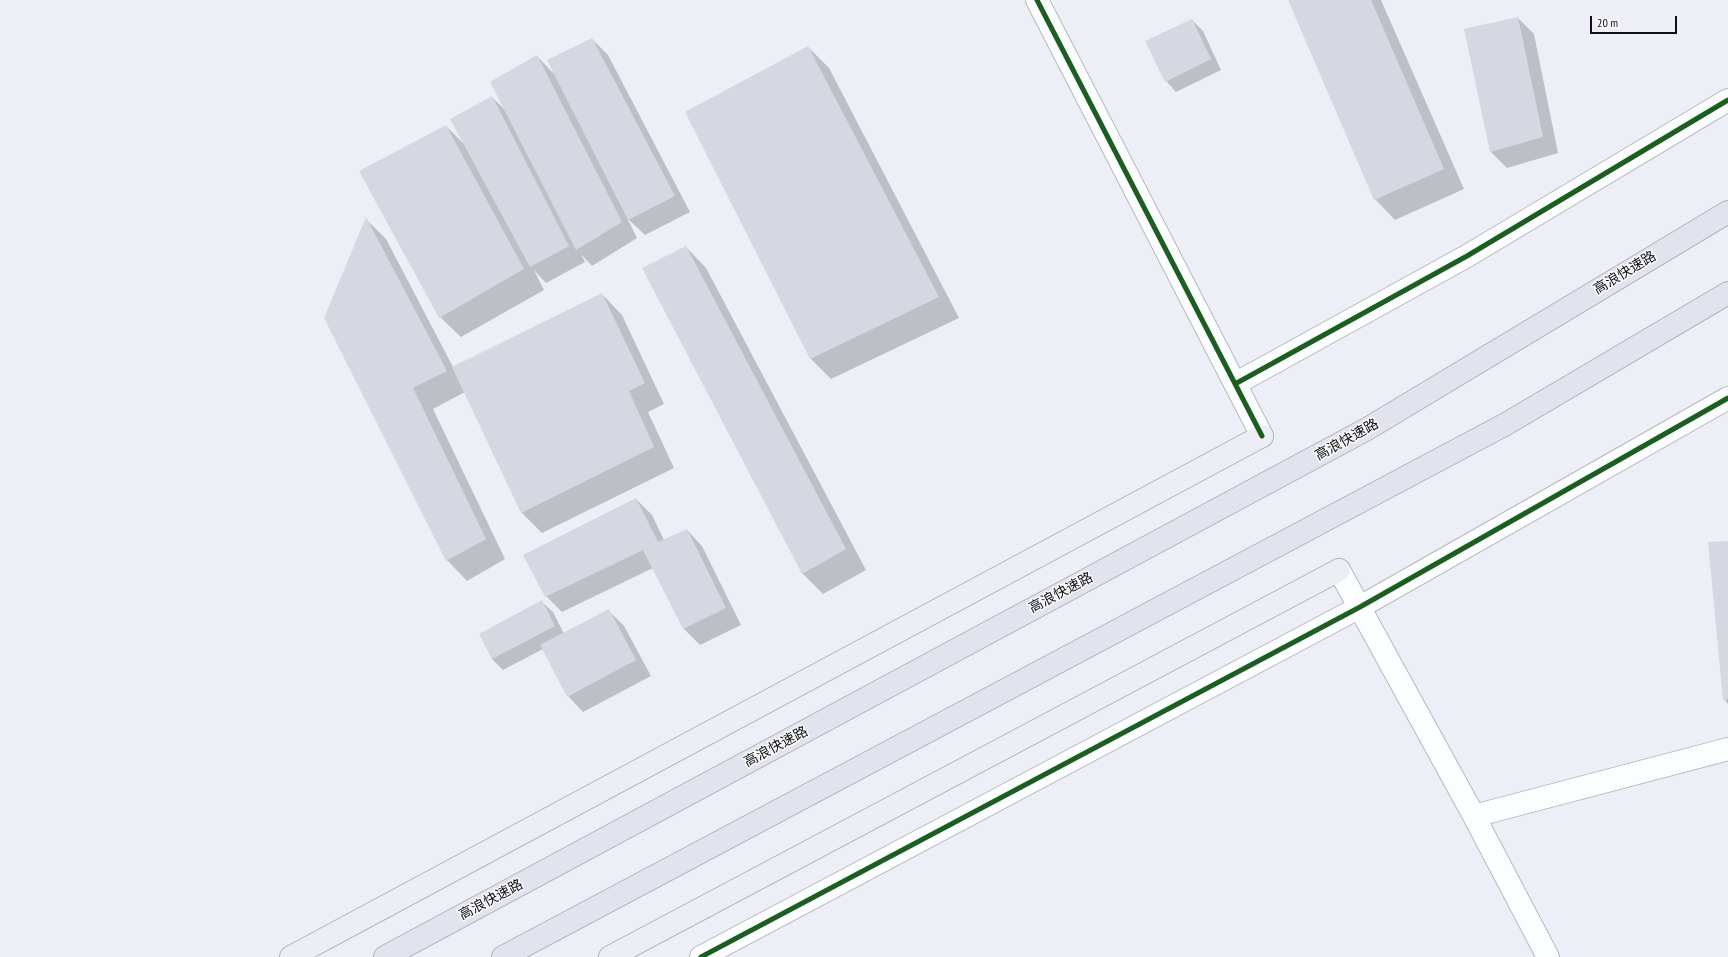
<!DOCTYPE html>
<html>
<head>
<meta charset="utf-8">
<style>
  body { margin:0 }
  #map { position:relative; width:1728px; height:957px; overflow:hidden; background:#eeeff6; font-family:"PT Sans Narrow",sans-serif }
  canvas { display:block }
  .scale { position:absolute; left:1590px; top:16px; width:87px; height:18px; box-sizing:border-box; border:2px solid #0f1013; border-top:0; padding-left:5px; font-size:12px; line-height:14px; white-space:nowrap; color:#0f1013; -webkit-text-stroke:3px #fbfbfd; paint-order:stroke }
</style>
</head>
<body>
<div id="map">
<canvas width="1728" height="957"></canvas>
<div class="scale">20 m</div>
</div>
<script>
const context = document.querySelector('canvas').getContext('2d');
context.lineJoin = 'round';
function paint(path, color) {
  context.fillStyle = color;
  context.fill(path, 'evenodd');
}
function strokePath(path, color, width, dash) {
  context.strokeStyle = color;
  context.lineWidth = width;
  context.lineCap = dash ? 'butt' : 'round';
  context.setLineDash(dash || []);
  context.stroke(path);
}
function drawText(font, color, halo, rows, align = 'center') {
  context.font = font + ' "PT Sans Narrow","Noto Sans SC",sans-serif';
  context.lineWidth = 3;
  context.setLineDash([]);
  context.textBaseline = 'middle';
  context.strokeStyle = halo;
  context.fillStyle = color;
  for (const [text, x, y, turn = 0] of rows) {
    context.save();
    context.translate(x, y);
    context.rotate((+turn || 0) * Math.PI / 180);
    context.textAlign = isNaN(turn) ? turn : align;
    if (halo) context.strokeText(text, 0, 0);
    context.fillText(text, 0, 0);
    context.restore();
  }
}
const shadow = new Path2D(`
  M1289,0H1381L1464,189L1395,220L1375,199Z
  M1518,18L1534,34L1558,153L1507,168L1491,152Z
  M1192,20L1203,31L1221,70L1176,92L1166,81Z
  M592,39L608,55L690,212L645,235L627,218L637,238L592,266L581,254L585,262L546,283L534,270L544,290L461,337L440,317L446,126L463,143L492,97L504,109L537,56L554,74Z
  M808,47L829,68L959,318L831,379L811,359L686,112Z
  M366,219L386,239L453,367L602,294L622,315L664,404L648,412L674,468L542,533L522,513L465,392L433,409L505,559L467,581L447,560Z
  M686,247L706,268L866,570L823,594L802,573Z
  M636,499L652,515L664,540L687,530L702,546L741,625L700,645L684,629L653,568L562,612L546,596Z
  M1728,542V704L1724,699Z
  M542,602L553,612L564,634L608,610L624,626L651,676L583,712L568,696L543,649L503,670L492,659L480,635Z`);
const building = new Path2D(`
  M1288,0H1371L1444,169L1374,200Z
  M1518,17L1543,137L1490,152L1464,29Z
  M1192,19L1211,59L1165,82L1145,41Z
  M592,38L675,196L628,220L547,60Z
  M808,46L939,297L810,359L685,112Z
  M537,55L622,222L576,250L490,82Z
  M492,96L569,246L530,267L450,119Z
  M446,125L524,269L439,318L359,171Z
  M366,217L447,371L413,388L486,539L446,561L324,318Z
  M686,246L846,549L802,574L642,268Z
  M602,293L645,383L629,391L654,447L521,513L452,367Z
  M636,498L658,542L687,529L726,608L683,629L643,550L545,597L523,555Z
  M1728,541V699L1723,700L1708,542Z
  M542,600L555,626L492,659L479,634Z
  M609,609L636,660L567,697L540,645Z`);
const street = new Path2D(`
  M1037,0L1262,436
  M1235,384L1467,256L1728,100
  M1339,570L1474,816L1548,957
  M1474,816L1728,749
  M701,957L1360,607L1728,398`);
const primary = new Path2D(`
  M291,957L1262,436
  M610,957L1339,570`);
const highway = new Path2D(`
  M385,957L1367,429L1728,212
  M503,957L1506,424L1728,293`);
const cycleway = new Path2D(`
  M1037,0L1262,436
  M1235,384L1467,256L1728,100
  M701,957L1360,607L1728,398`);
const streetNames = [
  ["高浪快速路",1625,273,-31],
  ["高浪快速路",1347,440,-29],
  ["高浪快速路",1061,593,-28],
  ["高浪快速路",776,747,-28],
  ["高浪快速路",491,900,-28]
];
paint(shadow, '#0003');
paint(building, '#d6d7e0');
strokePath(street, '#b7b8bd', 24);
strokePath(primary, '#afb0bb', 24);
strokePath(highway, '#afb0bb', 24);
strokePath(street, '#fcfdfe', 22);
strokePath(primary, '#edeef3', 22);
strokePath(highway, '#e2e4ed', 22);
strokePath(cycleway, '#1b5e20', 5);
drawText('14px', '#0f1013', '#fbfbfd', streetNames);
</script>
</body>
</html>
